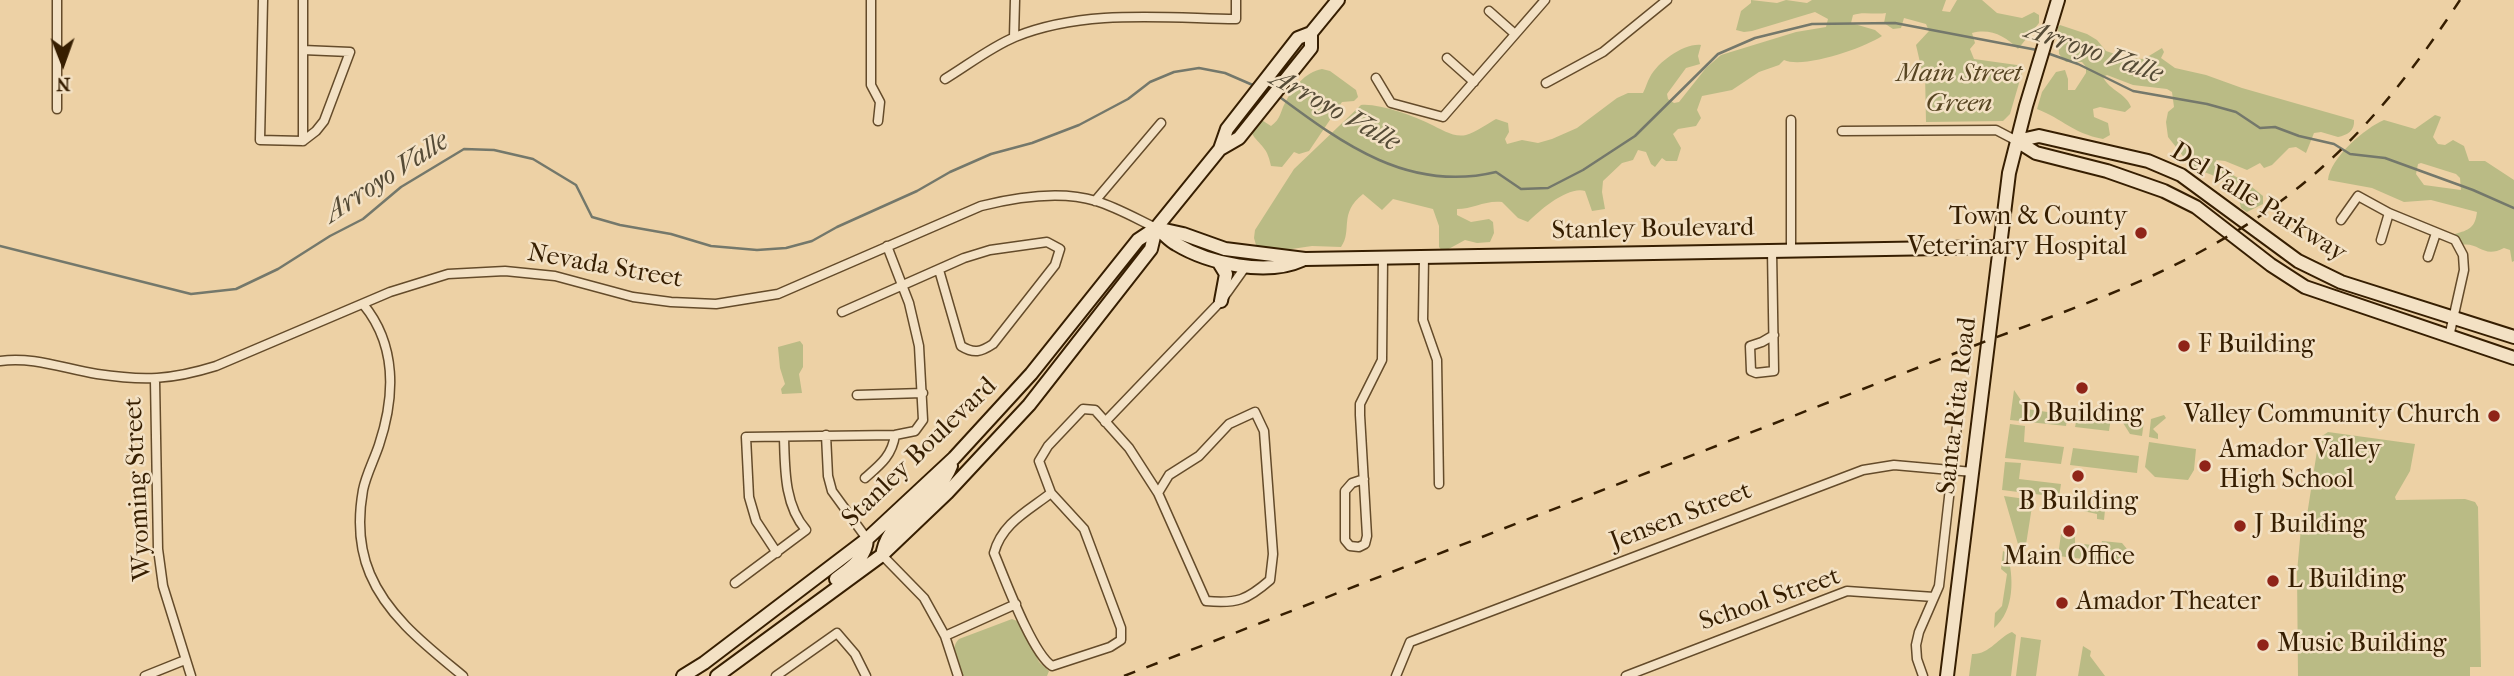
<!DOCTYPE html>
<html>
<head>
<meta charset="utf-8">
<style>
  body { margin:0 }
  #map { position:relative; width:2514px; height:676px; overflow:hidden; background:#edd1a5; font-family:"IM FELL French Canon",serif }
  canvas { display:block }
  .north { position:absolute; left:28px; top:28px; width:70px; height:70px; -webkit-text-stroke:5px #f3e1c4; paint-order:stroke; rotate:179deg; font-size:19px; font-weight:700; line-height:28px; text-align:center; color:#361e01 }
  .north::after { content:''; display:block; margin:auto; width:24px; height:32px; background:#361e01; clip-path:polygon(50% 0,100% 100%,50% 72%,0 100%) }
</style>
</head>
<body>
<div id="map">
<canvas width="2514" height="676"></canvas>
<div class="north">N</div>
</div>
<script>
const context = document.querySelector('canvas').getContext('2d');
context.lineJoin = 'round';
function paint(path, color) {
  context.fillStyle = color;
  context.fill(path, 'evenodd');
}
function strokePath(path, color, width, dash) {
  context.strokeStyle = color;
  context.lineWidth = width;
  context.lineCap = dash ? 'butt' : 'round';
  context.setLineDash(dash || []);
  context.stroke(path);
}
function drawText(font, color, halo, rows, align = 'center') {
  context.font = font + ' "IM FELL French Canon",serif';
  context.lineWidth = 5;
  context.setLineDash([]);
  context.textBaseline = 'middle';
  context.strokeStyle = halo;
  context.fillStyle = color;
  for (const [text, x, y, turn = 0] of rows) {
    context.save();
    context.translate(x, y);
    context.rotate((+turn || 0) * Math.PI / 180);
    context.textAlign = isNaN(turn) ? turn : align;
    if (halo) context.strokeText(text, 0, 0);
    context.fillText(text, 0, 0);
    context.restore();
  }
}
const green = new Path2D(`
  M1751,0L1777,3L1786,0L1807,3L1812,0H1946L1942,11L1950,12L1957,0H1982L1997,13L2022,18L2034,12L2039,15V23L2018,49C2006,36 1990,28 1972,33L1975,43L1970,49L1974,59L2024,66L2010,114L2003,121L1926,122L1925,73L1922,71L1916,45L1929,31L1926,24L1904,18L1901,28L1893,29L1884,23L1886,13C1875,15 1863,11 1853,15L1851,23L1875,30L1882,36C1864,48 1804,69 1784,60L1779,65L1759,72L1732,90L1702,96L1697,110L1701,118L1696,126L1678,129L1673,134L1681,148L1677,161H1666L1662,158L1655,167L1651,164L1646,152L1638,150L1633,160L1622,163L1603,181L1602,192L1605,209L1592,211L1585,191C1568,186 1540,210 1528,222L1518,218L1502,202C1485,200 1473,209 1457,209V215L1471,222L1489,219L1493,222L1494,233L1490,242L1477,243L1465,240L1443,252L1439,247V226L1433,209L1393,199L1382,210L1363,194C1338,214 1353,230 1341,247C1332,247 1322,246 1312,246C1293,248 1275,255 1256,245L1254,238L1255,230L1294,169L1361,105C1378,103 1414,116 1430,124C1441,129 1454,138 1466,135C1476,132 1487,124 1496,119L1508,123L1509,132L1505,139L1507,144L1522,140L1538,143L1552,139L1577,128L1617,98L1628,93H1643C1646,87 1647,82 1650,77C1658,62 1684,43 1701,45L1698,56L1700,64L1686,68L1667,94L1668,99L1674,103L1679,102L1706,68L1721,55L1796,32L1826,27L1828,19L1815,12L1752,31L1744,32L1736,30L1741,11L1751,3Z
  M2060,25L2087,34L2097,40L2106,51L2127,58L2144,59L2162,48L2164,52L2161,58L2175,68L2206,75L2242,88L2354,120C2355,131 2347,135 2338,137L2321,132L2314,133L2306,153L2296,147L2289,148L2272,165L2264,168L2260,163L2247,170L2225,161L2216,160L2219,167L2247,183L2263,196V204L2247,212L2241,208L2237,190L2212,175L2191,167L2176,147L2168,137L2166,122L2168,112L2174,107L2172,92L2167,89L2133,85L2107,75L2103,77C2110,91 2126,93 2131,107L2125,112L2100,107L2093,109L2094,117L2108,123L2110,135L2103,139C2072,133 2063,119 2037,109L2042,92L2056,72L2065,70L2068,79V90H2075L2086,73V67L2082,62H2066L2059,54L2058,27Z
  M1322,69L1330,71L1356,90L1358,97L1354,101L1342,102L1309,151L1299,154L1294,152L1282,167L1271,166C1267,144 1258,146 1250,130L1257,117L1271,126C1281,119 1280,112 1285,103C1293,88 1305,72 1322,69Z
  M2435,115L2441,117L2433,137L2438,144L2445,145L2453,140L2464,146L2469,161H2485L2514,180V261L2512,262L2510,250L2504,248C2481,260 2480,239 2457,246L2455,244V234C2469,230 2475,228 2477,212L2431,200L2404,202L2372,188L2328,180C2330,158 2365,128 2384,120L2415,129ZM2421,163L2456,174L2460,178L2461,190L2424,185L2416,174L2418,164Z
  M800,341L803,345V367L799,374L802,393L782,394L781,389L785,384L780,368L778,347Z
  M2014,390L2027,409L2054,413L2059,410L2068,412L2066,426L2010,420Z
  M2078,413L2111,418L2109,431L2075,427Z
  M2164,415L2166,418L2153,429L2158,434V439L2149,437L2151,419Z
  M2120,418L2144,421L2142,436L2130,434Z
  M2010,424L2025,426L2024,442L2064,447L2061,464L2005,458Z
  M2328,432L2415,444L2410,471L2395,497L2396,500L2465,499L2475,502L2478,507L2481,667H2470V676H2298L2297,572L2301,528H2305L2319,438Z
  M2149,442L2196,449L2194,470L2188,480L2155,477L2145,467Z
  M2073,448L2139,456L2137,473L2070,465Z
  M2005,462L2021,463L2019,479L2061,484L2059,497L2002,490Z
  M2004,496L2033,500L2025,551H2020Z
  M2075,505L2105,510L2104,520L2097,519V514L2074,509Z
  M2061,534L2075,536V543L2101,546L2102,541L2122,543L2127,549L2125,564L2058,556Z
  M2003,551L2007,553C2014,576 2015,611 1994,628L1995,613L2002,606L2007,574L2001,569Z
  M1012,619L1022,623L1039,662L1049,671L1047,676H963C958,664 948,650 959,639Z
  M2012,632L2016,635L2011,676H1969L1972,654C1989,655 1999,637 2012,632Z
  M2021,637L2041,640L2036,676H2016Z
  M2083,646L2091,651L2090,656L2105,676H2078Z`);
const stream = new Path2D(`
  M2047,53L2078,64L2133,91L2207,104L2236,112L2260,128L2275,127L2299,136L2334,144L2350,154L2385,158L2473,190L2514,208
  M1277,95C1343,144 1409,193 1496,172L1521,189L1548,188L1583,170L1635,136L1718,54L1755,38L1812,24L1895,23L2037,50
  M0,246L191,294L236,289L278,269L330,236L363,219L401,187L464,149L494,150L533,159L576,185L592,217L620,225L671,234L711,246L757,250L786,248L812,241L837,227L917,191L950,172L991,154L1032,143L1079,125L1128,99L1150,82L1174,72L1199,68L1225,73L1255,86`);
const street = new Path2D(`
  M263,0L260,140L303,141
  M871,0V85L880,102L878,121
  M1489,11L1515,34
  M1014,37L1015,0
  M1447,58L1474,82
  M1376,78L1391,103L1443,117L1545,0
  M945,79C968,65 991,47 1015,37C1084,9 1163,18 1236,19V0
  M1546,83L1603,52L1667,0
  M57,109V0
  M1791,120V251
  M1842,131L1996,130L2017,141
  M303,141L316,131L324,121L350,52L303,50
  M303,141V0
  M1095,201L1161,123
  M2341,220L2358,196L2389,213L2455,240L2463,255L2464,270L2449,337
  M2381,240L2389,213
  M1772,251L1774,371L1756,373L1751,371L1750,346L1762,342L1774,335
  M1424,257L1423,320L1437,360L1439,484
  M2428,257L2436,233
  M363,304C397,345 395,397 379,445C374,460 366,475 363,490C358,518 359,548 370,574C388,617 428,647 463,676
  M842,312L964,258L990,250L1047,242L1060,249L1055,265L993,344C981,352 974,354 961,346L939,270
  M0,361C33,356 65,369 97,374C144,381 171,380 216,366L390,292L448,274L505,271L555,276L633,297L671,302L716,304L778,294L981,206C1017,197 1060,190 1096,201C1116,207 1137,219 1156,228
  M155,380L158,549L163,586L191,676
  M857,395L923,393
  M1255,412L1264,431L1273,554L1270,580C1247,600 1237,604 1206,601L1158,493L1169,475L1199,456L1229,424Z
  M1105,422L1221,301L1246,266
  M826,435L828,476L832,491L867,539
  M865,478C880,465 892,456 895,435
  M1364,479L1352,483L1345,491V540L1350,546L1359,547L1365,544L1367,536L1360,415V404L1382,360L1383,258
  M1051,493C1028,511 1002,523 994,553C1005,579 1032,653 1052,666L1110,647L1121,640V628L1084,529L1051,493L1039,461L1048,446L1083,409L1095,410L1129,448L1158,493
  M777,553L756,521L749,497L746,437L895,435L915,431L923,420L919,346L909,303L887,246
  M882,555L924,598L945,636L958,676
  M735,583L806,530C784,505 785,468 784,437
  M945,636L1016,604
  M145,676L185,660
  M776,676L837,633L855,654L866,676
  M1396,676L1410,642L1863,470L1894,465L1973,472
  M1626,676L1847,591L1934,597
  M1923,676L1917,659L1916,645L1919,632L1939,586L1959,408`);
const secondary = new Path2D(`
  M2017,141L2036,153L2107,171L2164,191L2196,207L2271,265L2305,287L2514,358
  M2017,141L2039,136L2148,161L2181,175L2298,261L2341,282L2514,337
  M1220,149L1227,129L1298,38L1311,33L1338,0
  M1156,228L1183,234L1225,249L1305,259L2001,247
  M1159,230C1165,235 1170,241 1176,244C1209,264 1267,276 1302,260
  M1218,261L1226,274L1221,301
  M883,551C891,514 938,501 951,466
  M836,579C850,568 866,559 867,539
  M683,676L704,663L867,539L954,458L1031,374L1138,240L1156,228L1220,149L1239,138L1311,48V33
  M717,676L882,555L947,493L1029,405L1151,249L1156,228
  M1947,676L2009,173L2026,106L2058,0`);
const rail = new Path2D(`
  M1124,676L1989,340C2063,312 2140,286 2209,247C2321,186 2391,105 2460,0`);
const markers = [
  [2141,233,7,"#8f2418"],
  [2184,346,7,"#8f2418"],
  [2082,388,7,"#8f2418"],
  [2494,416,7,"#8f2418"],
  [2205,466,7,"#8f2418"],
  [2078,476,7,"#8f2418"],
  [2240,526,7,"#8f2418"],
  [2069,531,7,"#8f2418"],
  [2273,581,7,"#8f2418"],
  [2062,603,7,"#8f2418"],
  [2263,645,7,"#8f2418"]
];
const parkNames = [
  ["Main Street",1959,75],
  ["Green",1959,105]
];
const streetNames = [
  ["Del Valle Parkway",2258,203,32],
  ["Stanley Boulevard",1653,230,-1],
  ["Nevada Street",605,267,10],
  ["Santa Rita Road",1958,406,-83],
  ["Stanley Boulevard",920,453,-44],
  ["Wyoming Street",139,489,-93],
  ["Jensen Street",1681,517,-21],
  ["School Street",1770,600,-19]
];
const poiNames = [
  ["Town & County",2127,218,"right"],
  ["Veterinary Hospital",2127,248,"right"],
  ["F Building",2198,346],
  ["D Building",2082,415,"center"],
  ["Valley Community Church",2480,416,"right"],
  ["Amador Valley",2219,451],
  ["High School",2219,481],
  ["B Building",2078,503,"center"],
  ["J Building",2254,526],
  ["Main Office",2069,558,"center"],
  ["L Building",2287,581],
  ["Amador Theater",2076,603],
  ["Music Building",2277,645]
];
const waterNames = [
  ["Arroyo Valle",2094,53,19],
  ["Arroyo Valle",1335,111,29],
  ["Arroyo Valle",387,178,-33]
];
paint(green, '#babb85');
strokePath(stream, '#74786b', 2.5);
strokePath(street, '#644b2a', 11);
strokePath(secondary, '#361e01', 16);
strokePath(street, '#f3e1c4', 8);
strokePath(secondary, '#f3e1c4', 12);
strokePath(rail, '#361e01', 2.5, [12, 12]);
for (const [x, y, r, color] of markers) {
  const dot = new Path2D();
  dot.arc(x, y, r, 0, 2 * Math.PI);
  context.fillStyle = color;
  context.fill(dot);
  strokePath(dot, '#f3e1c4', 2.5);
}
drawText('italic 26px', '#574522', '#f3e1c4', parkNames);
drawText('26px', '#361e01', '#f3e1c4', streetNames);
drawText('26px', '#361e01', '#f3e1c4', poiNames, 'left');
drawText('italic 28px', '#554b36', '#f3e1c4', waterNames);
</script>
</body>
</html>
